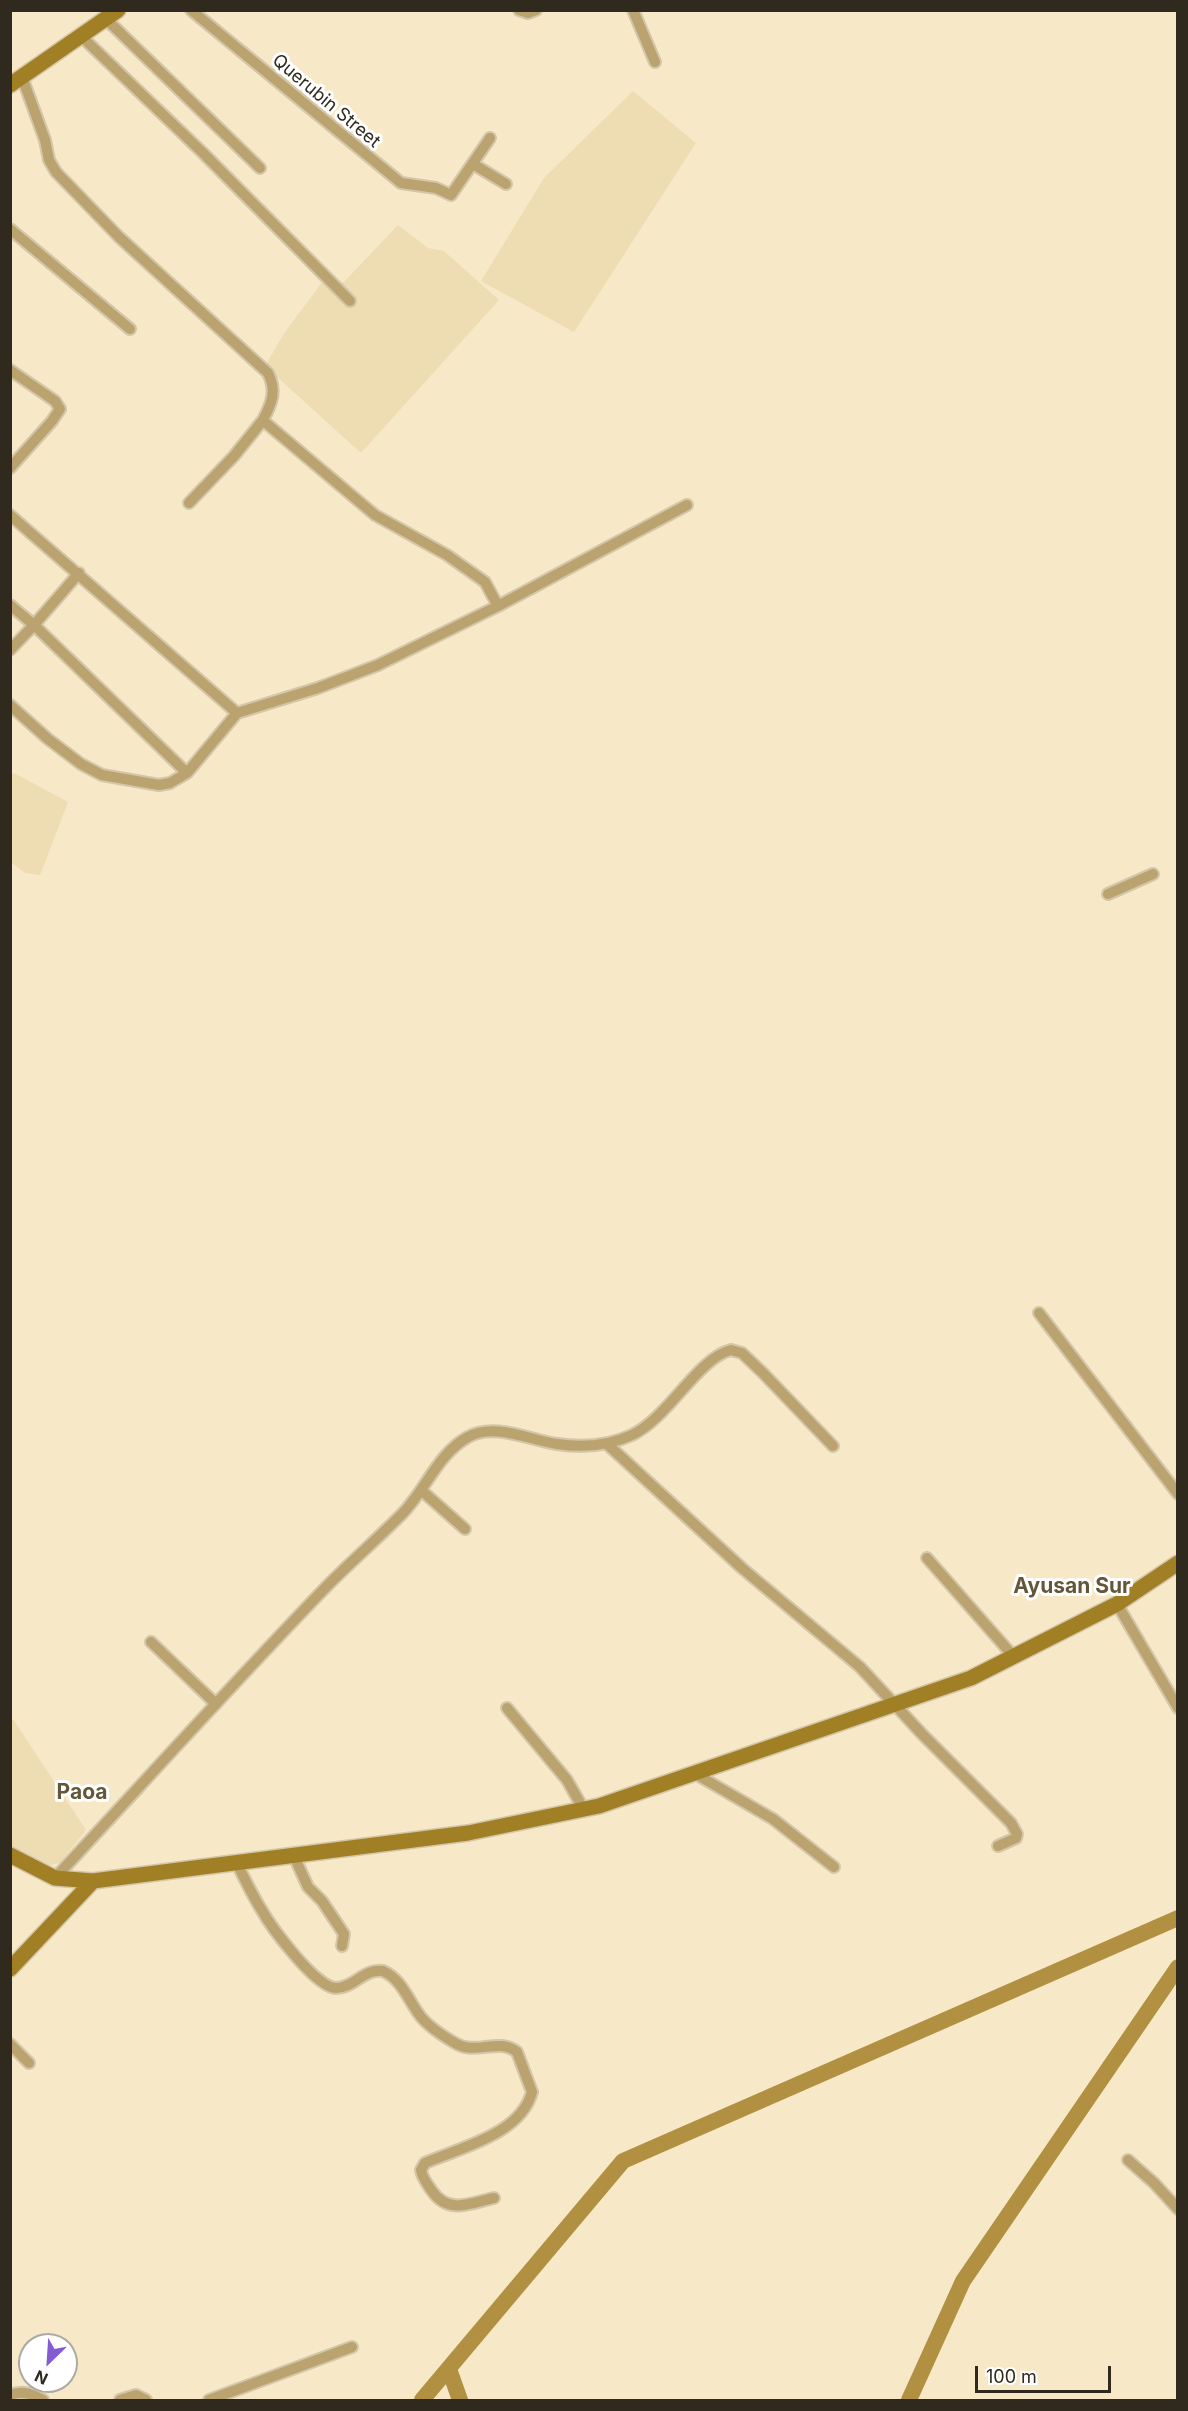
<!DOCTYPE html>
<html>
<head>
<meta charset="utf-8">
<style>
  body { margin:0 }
  #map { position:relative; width:1188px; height:2411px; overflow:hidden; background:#f7e8c7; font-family:Inter,sans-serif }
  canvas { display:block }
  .frame { position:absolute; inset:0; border:12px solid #302a1e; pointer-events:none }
  .north { position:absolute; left:18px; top:2333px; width:60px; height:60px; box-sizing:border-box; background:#fff; border:2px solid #acaaa5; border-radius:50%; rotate:205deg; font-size:16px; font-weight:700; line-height:24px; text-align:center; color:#302a1e }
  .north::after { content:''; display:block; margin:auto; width:21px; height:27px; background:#855bd4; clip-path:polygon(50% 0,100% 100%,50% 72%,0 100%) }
  .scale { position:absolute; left:975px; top:2366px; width:136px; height:27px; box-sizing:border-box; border:3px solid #302a1e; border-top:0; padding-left:8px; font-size:18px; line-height:21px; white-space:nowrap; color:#302a1e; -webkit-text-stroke:4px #fff; paint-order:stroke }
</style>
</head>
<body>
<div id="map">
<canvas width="1188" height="2411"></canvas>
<div class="frame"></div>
<div class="north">N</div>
<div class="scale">100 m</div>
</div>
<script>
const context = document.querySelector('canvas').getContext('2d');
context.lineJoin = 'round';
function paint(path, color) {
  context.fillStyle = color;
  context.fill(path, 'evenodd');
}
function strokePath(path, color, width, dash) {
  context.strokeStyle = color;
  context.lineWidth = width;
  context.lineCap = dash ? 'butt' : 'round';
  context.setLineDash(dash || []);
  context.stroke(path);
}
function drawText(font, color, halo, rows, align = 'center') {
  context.font = font + ' Inter,sans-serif';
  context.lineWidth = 6;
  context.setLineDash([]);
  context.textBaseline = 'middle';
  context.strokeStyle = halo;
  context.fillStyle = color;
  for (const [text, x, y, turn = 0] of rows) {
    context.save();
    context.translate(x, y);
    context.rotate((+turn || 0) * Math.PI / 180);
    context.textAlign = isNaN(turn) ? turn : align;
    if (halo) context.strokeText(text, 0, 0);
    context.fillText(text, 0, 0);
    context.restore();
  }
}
const built = new Path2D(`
  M633,91L696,143L574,332L481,281L544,178Z
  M398,225L428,248L444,251L499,300L361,453L265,366L285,332L323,281L344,282Z
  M14,773L68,802L40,875L25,873L11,862L10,775Z
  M13,1719L86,1830L60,1863L38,1867L11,1853L10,1721Z`);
const river = new Path2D(`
  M449,2369L460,2400
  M422,2400L623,2161L1178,1918
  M909,2400L963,2281L1178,1967`);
const street = new Path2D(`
  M191,10L401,183L436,188L451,195L490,138
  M519,10L528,13L536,10
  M633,10L655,62
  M105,18L260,168
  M80,35L203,153L350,301
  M22,77L45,140L49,160L56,172L119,237L268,373C277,391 272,403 263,420L266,423L375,515L447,555L485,582L498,606L378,665L318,688L237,713L187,773L34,625L79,573
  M473,164L506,184
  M10,229L130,329
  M10,370L55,401L60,409L52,421L10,468
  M189,503L234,456L263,420
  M10,515L237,713
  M10,605L34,625L10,650
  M498,606L687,505
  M10,705L48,739L81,764L102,775L159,785L170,783L187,773
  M1108,894L1153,874
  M1039,1313L1178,1494
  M607,1444L743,1569L860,1667L922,1734L1011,1823L1017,1834L1016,1838L998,1846
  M421,1490L465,1529
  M927,1558L1014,1657
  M1117,1604L1178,1708
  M151,1642L216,1704
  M507,1708L567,1780L584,1810
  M694,1773L773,1819L834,1867
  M294,1856L308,1887L322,1901L344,1934L342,1946
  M237,1864C245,1879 252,1895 261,1909C271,1927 316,1988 336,1988C354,1988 364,1968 383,1971C402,1979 409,2002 421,2017C430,2028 443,2036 455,2043C475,2056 498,2037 517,2052L532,2092C521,2134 462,2147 425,2163L421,2170C422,2178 428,2185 432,2191C449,2215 470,2203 494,2198
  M55,1878C146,1780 235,1681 328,1585C352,1561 377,1539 400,1516C425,1492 437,1454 468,1437C493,1422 530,1440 557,1444C583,1448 608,1446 632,1435C669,1417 698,1358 731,1350L742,1353L762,1372L833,1446
  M10,2044L29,2063
  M1128,2160L1154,2183L1178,2209
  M10,2395C23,2390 32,2394 43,2400
  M120,2400L136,2395L146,2400
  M209,2400L352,2347`);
const secondary = new Path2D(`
  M10,85L118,10
  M10,1855L55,1878L93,1881L468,1833L599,1806L971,1678L1117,1604L1178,1563
  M10,1969L93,1881`);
const streetNames = [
  ["Querubin Street",326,101,40]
];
const quarterNames = [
  ["Ayusan Sur",1072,1587],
  ["Paoa",82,1793]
];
paint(built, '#eedcb3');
strokePath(river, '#b19042', 16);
strokePath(street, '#d3c6a9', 14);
strokePath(secondary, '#d3c6a9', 18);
strokePath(street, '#baa36f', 10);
strokePath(secondary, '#a17f24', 15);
drawText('18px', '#302a1e', '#fff', streetNames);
drawText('bold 21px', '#635639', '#fff', quarterNames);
</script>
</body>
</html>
